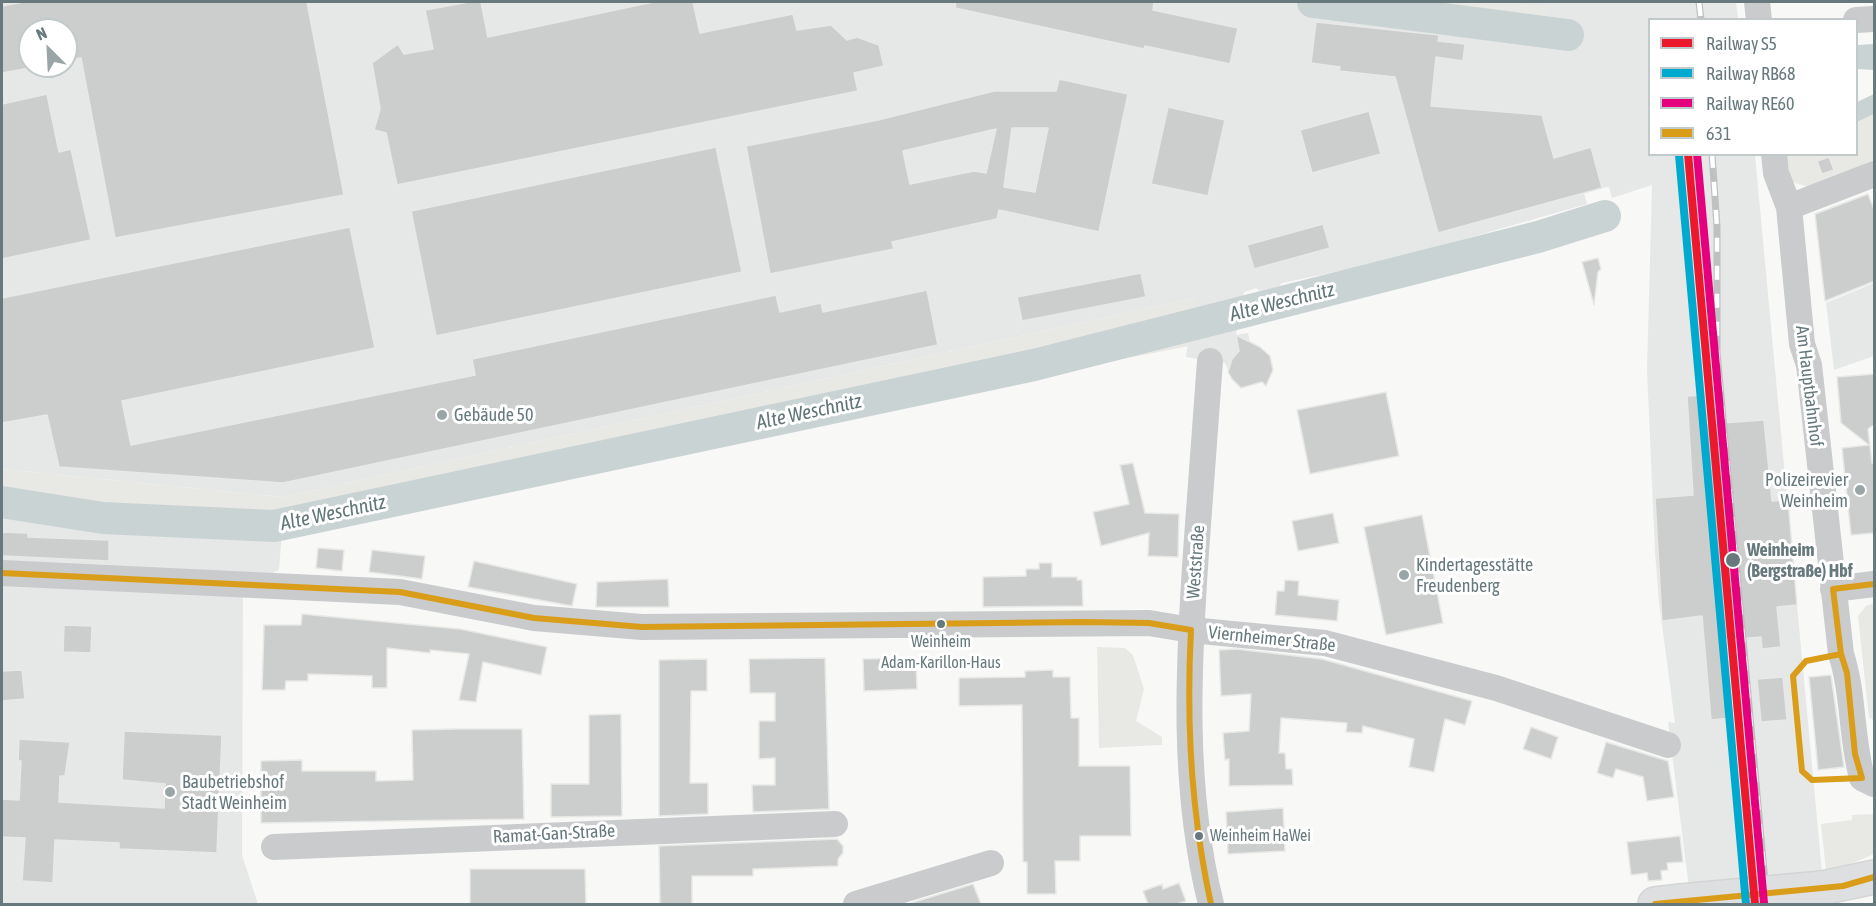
<!DOCTYPE html>
<html>
<head>
<meta charset="utf-8">
<style>
  body { margin:0 }
  #map { position:relative; width:1876px; height:906px; overflow:hidden; background:#f8f8f7; font-family:"Asap Condensed",sans-serif }
  canvas { display:block }
  .frame { position:absolute; inset:0; border:3px solid #67797d; pointer-events:none }
  .legend { position:absolute; left:1648px; top:18px; width:210px; height:138px; box-sizing:border-box; background:#fff; border:2px solid #c2c9cb; margin:0; padding:8px 10px; list-style:none; font-size:18px; color:#67797d }
  .legend li { display:flex; align-items:center; gap:12px; height:30px }
  .legend b { width:30px; border:2px solid #c2c9cb }
  .north { position:absolute; left:18px; top:18px; width:60px; height:60px; box-sizing:border-box; background:#fff; border:2px solid #c2c9cb; border-radius:50%; rotate:336deg; font-size:16px; font-weight:700; line-height:24px; text-align:center; color:#67797d }
  .north::after { content:''; display:block; margin:auto; width:21px; height:27px; background:#9aa5a8; clip-path:polygon(50% 0,100% 100%,50% 72%,0 100%) }
</style>
</head>
<body>
<div id="map">
<canvas width="1876" height="906"></canvas>
<div class="frame"></div>
<ul class="legend">
<li><b style="height:8px;background:#ec192e"></b>Railway S5</li>
<li><b style="height:8px;background:#00a9ce"></b>Railway RB68</li>
<li><b style="height:8px;background:#e5007d"></b>Railway RE60</li>
<li><b style="height:8px;background:#da9d19"></b>631</li>
</ul>
<div class="north">N</div>
</div>
<script>
const context = document.querySelector('canvas').getContext('2d');
context.lineJoin = 'round';
function paint(path, color) {
  context.fillStyle = color;
  context.fill(path, 'evenodd');
}
function strokePath(path, color, width, dash) {
  context.strokeStyle = color;
  context.lineWidth = width;
  context.lineCap = dash ? 'butt' : 'round';
  context.setLineDash(dash || []);
  context.stroke(path);
}
function drawText(font, color, halo, rows, align = 'center') {
  context.font = font + ' "Asap Condensed",sans-serif';
  context.lineWidth = 6;
  context.setLineDash([]);
  context.textBaseline = 'middle';
  context.strokeStyle = halo;
  context.fillStyle = color;
  for (const [text, x, y, turn = 0] of rows) {
    context.save();
    context.translate(x, y);
    context.rotate((+turn || 0) * Math.PI / 180);
    context.textAlign = isNaN(turn) ? turn : align;
    if (halo) context.strokeText(text, 0, 0);
    context.fillText(text, 0, 0);
    context.restore();
  }
}
const built = new Path2D(`
  M2,2H1736L1738,19L1650,20V154L1755,155L1825,904H1691L1668,722L1675,723L1659,602L1655,552L1647,370L1652,185L1612,198L1609,187L1602,188L1584,193L1587,204L1388,261L1282,283L1278,287L1260,291L1256,288L1244,292L1236,335L1248,333L1251,348L1255,349L1256,345L1270,356L1273,370L1266,386L1261,381L1243,388L1232,379L1225,363L1186,357L1195,298L283,497L2,469ZM30,30H66V66H30Z
  M1874,283V356L1834,370L1826,303Z
  M2,510L282,531L279,570L243,587L242,855L258,904H2Z`);
const green = new Path2D(`
  M1355,2H1503L1545,6L1551,28Z
  M1874,114V160L1808,187L1792,182L1785,155L1856,154L1857,122Z
  M1195,298L1189,346L863,410L707,447L282,531L2,510V469L283,497Z
  M1874,603V720L1869,718L1858,616L1866,606Z
  M1097,647L1125,648L1133,655L1144,689L1136,721L1162,737V745L1099,748Z
  M1874,814V854L1841,868L1826,871L1821,824L1852,820V815Z`);
const water = new Path2D(`
  M1874,44V70L1857,69V45Z
  M1874,94V114L1857,122V102Z`);
const river = new Path2D(`
  M1313,2L1568,35
  M2,502L103,518L274,526L1034,365L1538,237L1605,216`);
const building = new Path2D(`
  M23,2H307L344,195L115,238L81,58L66,61V30H30V68L2,73V6Z
  M469,2H481L488,37L653,2H693L700,33L793,14L797,30L831,25L847,40L857,37L879,45L884,66L854,73L858,91L397,185L386,133L374,130L380,109L372,63L398,44L404,54L433,49L425,10Z
  M956,2H1154L1153,10L1238,28L1230,64L1145,46L1144,49L955,8Z
  M1316,22L1439,35L1438,41L1465,44L1463,61L1436,57L1431,106L1542,115L1554,158L1591,147L1602,188L1438,233L1395,77L1339,71L1340,67L1311,63Z
  M1059,79L1128,94L1099,232L999,210L997,219L892,242L894,249L770,274L746,146L878,120L994,91H1056ZM1012,128H1048L1035,192L1004,187ZM996,129L986,173L974,171L910,184L903,151Z
  M47,94L59,152L71,149L91,240L2,259V104Z
  M1168,107L1225,120L1208,196L1151,184Z
  M1369,111L1381,154L1312,173L1300,130Z
  M716,147L742,272L436,336L411,211Z
  M1829,157L1834,170L1822,174L1817,161Z
  M1868,194L1875,212V281L1825,301L1815,214Z
  M1323,224L1330,248L1254,269L1247,245Z
  M350,227L375,348L122,401L131,445L475,375L472,359L776,295L780,312L821,303L823,312L927,290L938,345L283,483L59,467L47,415L2,423V298Z
  M1598,258L1601,269L1598,272L1594,305L1582,262Z
  M1141,273L1146,297L1022,321L1017,297Z
  M1236,335L1260,347L1270,356L1273,370L1266,386L1262,382L1241,388L1232,379L1228,372L1232,359L1239,351Z
  M1875,374V424L1868,429L1872,463H1874L1875,533L1851,535L1842,448L1869,445L1841,423L1837,377Z
  M1386,392L1399,456L1310,474L1297,410Z
  M1704,395L1707,424L1764,420L1772,501L1788,500L1797,605L1777,607L1781,647L1762,649L1761,637L1725,640L1732,718L1711,720L1702,616L1662,621L1655,498L1693,495L1687,396Z
  M1133,463L1145,513L1179,514L1178,557L1148,556L1149,533L1101,546L1093,512L1129,504L1120,465Z
  M1333,513L1339,543L1298,551L1292,521Z
  M1422,515L1443,623L1386,635L1364,527Z
  M2,532L28,533V537L109,540V561L2,556Z
  M318,548L344,550L342,571L316,568Z
  M372,550L425,556L422,579L369,572Z
  M474,561L577,584L572,606L468,587Z
  M1039,563H1052V577H1077V580H1082L1083,606L983,607V577L1026,576V569H1039Z
  M668,579L669,607H596L597,582Z
  M1285,580L1299,581L1298,595L1339,600L1337,621L1275,615L1277,591H1284Z
  M302,614L460,629L547,647L541,675L483,662L476,702L459,700L469,654L430,650V653L387,648V688H372V676L308,674V681H286L285,690H262L264,625H301Z
  M64,625L92,626L91,653L63,652Z
  M1236,649L1322,659L1472,701L1465,725L1445,719L1434,772L1409,767L1414,739L1363,726L1362,733L1346,732L1347,723L1281,718L1279,753H1285L1286,769H1292L1293,785L1229,786V759L1225,760L1223,733L1249,731L1251,694L1221,696L1219,650Z
  M825,658L829,809L753,812L752,785H775V758L759,759V721H775V693H750L749,659Z
  M916,658L917,689L864,691L863,659Z
  M707,659V691H691L690,783H708V814L659,816V660Z
  M22,670L25,699L2,701V671Z
  M1053,670V677H1070L1071,718H1079V766H1130L1131,836H1080V861H1055L1056,894H1027V862H1023L1022,705L959,706V678L1025,677V671Z
  M1831,675L1844,767L1818,770L1809,677Z
  M1783,677L1787,720L1761,722L1757,679Z
  M621,714L622,816L551,817V784H589V715Z
  M1531,727L1558,737L1551,759L1523,749Z
  M457,729H522L524,819L261,823V761L302,760V771H376V781L413,780L412,730Z
  M124,731L222,735L217,853L119,849V843L55,840L53,883L22,881L25,838L2,837V799L19,800L21,761H18L19,739L70,742L65,776H60L59,802L164,808L165,784L122,780Z
  M1606,742L1668,761L1674,797L1647,801L1643,777L1616,769L1613,778L1597,773Z
  M1283,808L1285,851L1228,854L1226,812Z
  M1680,836L1683,862L1667,863L1668,870L1661,871L1662,880L1648,881L1647,873L1631,875L1627,842Z
  M837,839L843,846V853L838,859V866L753,869V876H692V904H660L659,846Z
  M470,869H585L586,904H470Z
  M1179,883L1186,901L1177,904H1148L1143,891L1162,884L1163,889Z
  M973,884L981,904H911V903Z`);
const minor = new Path2D(`
  M1757,2L1759,20
  M1856,20L1874,19
  M1774,154L1776,173L1789,207L1802,344L1809,365L1841,654C1854,694 1851,737 1862,778L1874,784
  M1789,207L1874,174
  M1210,361C1205,425 1201,488 1196,552C1188,669 1182,789 1211,904
  M2,573L400,592L534,618L642,627L1149,623L1191,630L1325,643L1496,688L1668,745
  M1833,589L1874,584
  M274,847L835,824
  M856,904L991,863`);
const major = new Path2D(`
  M1822,888L1874,877
  M1655,904L1681,901`);
const rail = new Path2D(`
  M1699,2L1701,20
  M1712,154L1717,227V352L1767,904`);
const majorBridge = new Path2D(`
  M1681,901L1822,888`);
const bus1 = new Path2D(`
  M2,573L400,592L534,618L642,627L1084,622L1149,623L1191,630
  M1191,630C1186,723 1191,813 1211,904
  M1841,654L1806,661L1793,676L1802,771L1812,780L1862,778
  M1862,778L1855,754L1847,673L1841,654L1833,589L1874,584
  M1655,904L1843,886L1874,877`);
const rail1 = new Path2D(`
  M1688,154L1755,904`);
const rail2 = new Path2D(`
  M1679,155L1746,904`);
const rail3 = new Path2D(`
  M1697,154L1764,903`);
const markers = [
  [442,415,6,"#9aa5a8"],
  [1860,490,6,"#9aa5a8"],
  [1733,560,8,"#67797d"],
  [1404,575,6,"#9aa5a8"],
  [941,624,5,"#67797d"],
  [170,792,6,"#9aa5a8"],
  [1199,836,5,"#67797d"]
];
const busNames = [
  ["Weinheim",941,642],
  ["Adam-Karillon-Haus",941,663],
  ["Weinheim HaWei",1210,836,"left"]
];
const streetNames = [
  ["Am Hauptbahnhof",1809,386,83],
  ["Weststraße",1196,562,-86],
  ["Viernheimer Straße",1272,639,6],
  ["Ramat-Gan-Straße",554,834,-3]
];
const poiNames = [
  ["Gebäude 50",454,415],
  ["Polizeirevier",1848,480,"right"],
  ["Weinheim",1848,501,"right"],
  ["Kindertagesstätte",1416,565],
  ["Freudenberg",1416,586],
  ["Baubetriebshof",182,782],
  ["Stadt Weinheim",182,803]
];
const stopNames = [
  ["Weinheim",1747,550],
  ["(Bergstraße) Hbf",1747,571]
];
const waterNames = [
  ["Alte Weschnitz",1282,302,-14],
  ["Alte Weschnitz",809,412,-12],
  ["Alte Weschnitz",333,513,-12]
];
paint(built, '#e6e8e7');
paint(green, '#e8e9e5');
paint(water, '#cad3d4');
strokePath(river, '#cad3d4', 32);
paint(building, '#cccece');
strokePath(building, '#e8e8e6', 1.5);
strokePath(major, '#d3d4d4', 36);
strokePath(minor, '#c9cbcc', 26);
strokePath(major, '#dedfe0', 33);
strokePath(rail, '#bfc1c1', 7);
strokePath(rail, '#fff', 4.5, [14]);
strokePath(majorBridge, '#d3d4d4', 36, []);
strokePath(majorBridge, '#dedfe0', 33);
strokePath(bus1, '#da9d19', 6);
strokePath(rail1, '#ec192e', 8);
strokePath(rail2, '#00a9ce', 8);
strokePath(rail3, '#e5007d', 8);
for (const [x, y, r, color] of markers) {
  const dot = new Path2D();
  dot.arc(x, y, r, 0, 2 * Math.PI);
  context.fillStyle = color;
  context.fill(dot);
  strokePath(dot, '#fff', 2);
}
drawText('16px', '#67797d', '#fff', busNames);
drawText('18px', '#67797d', '#fff', streetNames);
drawText('18px', '#67797d', '#fff', poiNames, 'left');
drawText('bold 18px', '#67797d', '#fff', stopNames, 'left');
drawText('italic 20px', '#627678', '#fff', waterNames);
</script>
</body>
</html>
